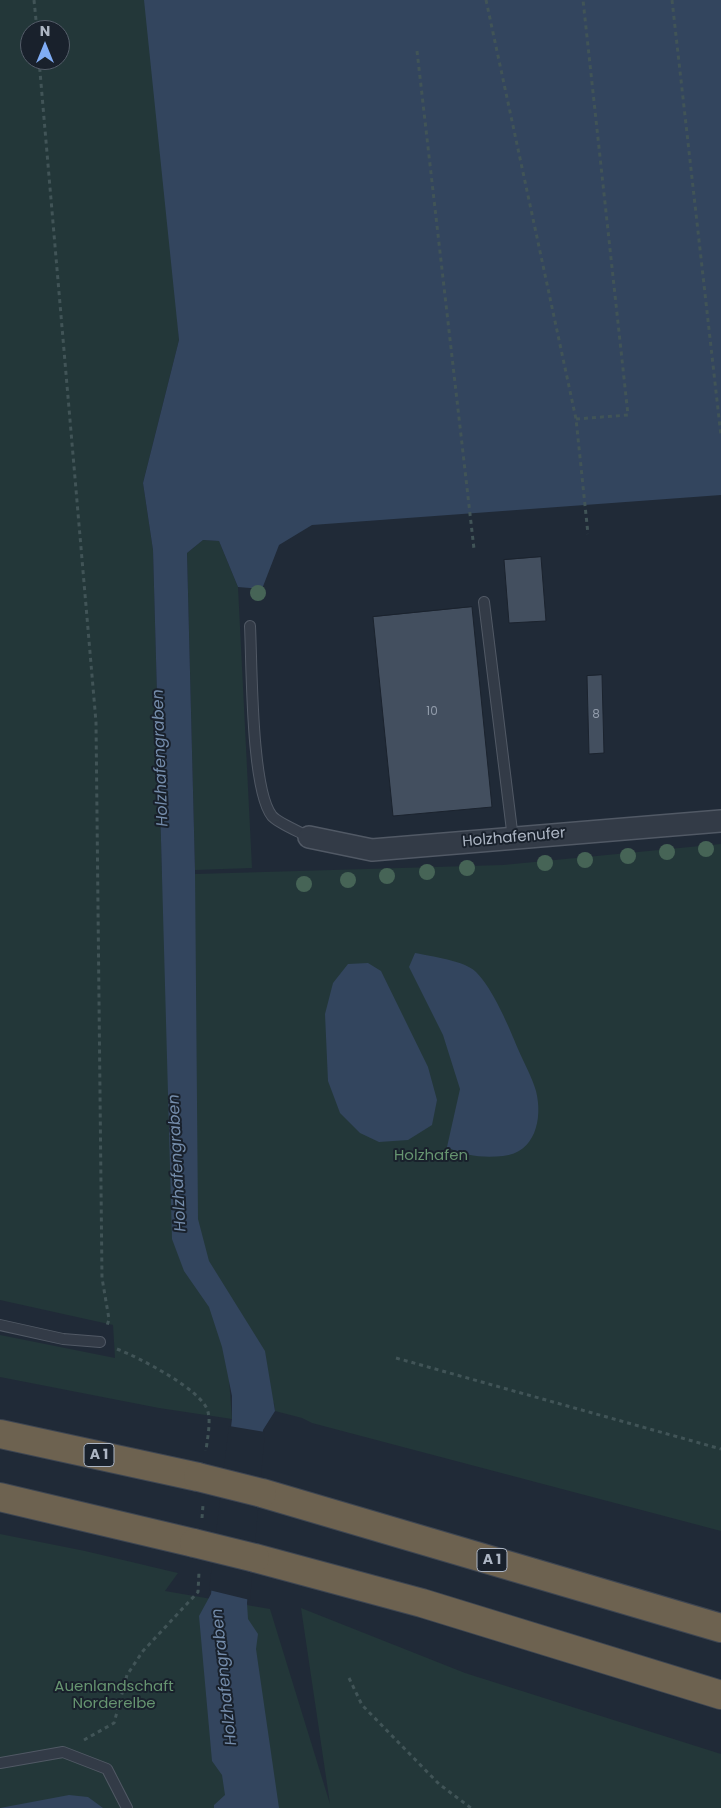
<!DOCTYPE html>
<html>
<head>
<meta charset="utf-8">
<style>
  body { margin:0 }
  #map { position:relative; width:721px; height:1808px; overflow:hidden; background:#202a37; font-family:Poppins,sans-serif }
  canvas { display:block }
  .north { position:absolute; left:20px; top:20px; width:50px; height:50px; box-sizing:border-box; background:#19212c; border:1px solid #545d69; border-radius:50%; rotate:0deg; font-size:14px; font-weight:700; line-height:20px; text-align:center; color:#adb6c4 }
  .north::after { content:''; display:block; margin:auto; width:18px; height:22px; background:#80adf6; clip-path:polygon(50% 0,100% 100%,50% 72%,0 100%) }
</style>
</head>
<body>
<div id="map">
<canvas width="721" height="1808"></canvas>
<div class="north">N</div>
</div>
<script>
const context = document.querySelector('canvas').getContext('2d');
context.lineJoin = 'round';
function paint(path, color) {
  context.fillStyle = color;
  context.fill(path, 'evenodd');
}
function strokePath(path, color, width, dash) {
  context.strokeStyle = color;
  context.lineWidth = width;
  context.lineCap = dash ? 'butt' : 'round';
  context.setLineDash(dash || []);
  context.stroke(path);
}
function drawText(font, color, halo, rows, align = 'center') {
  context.font = font + ' Poppins,sans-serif';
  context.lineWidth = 4;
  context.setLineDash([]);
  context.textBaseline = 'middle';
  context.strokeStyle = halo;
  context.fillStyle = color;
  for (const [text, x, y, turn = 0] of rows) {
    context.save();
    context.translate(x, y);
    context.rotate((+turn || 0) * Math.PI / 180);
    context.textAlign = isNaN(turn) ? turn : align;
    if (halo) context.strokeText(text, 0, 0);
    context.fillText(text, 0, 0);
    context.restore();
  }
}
const green = new Path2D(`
  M0,0H154L179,340L143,483L153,550L162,875L503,865L721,844V1531L312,1423L302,1418L275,1411L274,1403L229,1379L232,1419L159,1408L0,1377V1335L115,1358L113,1325L0,1300ZM30,30H60V60H30Z
  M203,540L219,541L238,587L252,868L195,870L187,553Z
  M0,1534L85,1551L178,1573L165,1591L270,1609L330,1804L301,1608L465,1673L721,1754V1808H0Z`);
const water = new Path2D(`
  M144,0H721V495L312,525L279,545L262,589L238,587L219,541L203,540L187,553L195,870L198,1219L209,1261L265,1351L275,1411L263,1430L247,1603L248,1619L258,1634L256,1649L279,1808H214V1805L225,1795L222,1775L212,1761L199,1616L211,1594L232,1419V1396L222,1347L209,1307L184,1271L172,1239L153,550L143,483L179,340Z
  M415,953C430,956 466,961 476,972C493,989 509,1027 518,1049C524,1063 532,1077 536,1091C543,1119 535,1153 503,1156C483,1158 465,1156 447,1147L460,1089L443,1035L409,967Z
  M368,963L381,971L428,1067L437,1100L432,1125L408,1140L379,1142L360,1133L340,1113L328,1081L325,1014L333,983L348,964Z
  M69,1795L88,1797L103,1808H0Z`);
const pier = new Path2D(`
  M229,1426L265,1432L250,1600L209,1590Z`);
const building = new Path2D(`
  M541,557L546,621L509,623L504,560Z
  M472,607L492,807L393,816L373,617Z
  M602,675L604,753L589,754L587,676Z`);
const path = new Path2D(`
  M34,0L37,30
  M486,0L576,419L588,534
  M672,0L721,436
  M417,51L474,549
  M39,60L96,722L102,1278L109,1319L107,1326
  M576,419L628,415L583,0
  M117,1349C138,1357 203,1390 208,1412C211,1423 207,1440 206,1451
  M396,1358L721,1449
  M202,1518L203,1505
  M349,1678L362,1705L439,1784L471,1808
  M84,1740L114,1723L127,1675L143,1651L198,1592L199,1572`);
const lane = new Path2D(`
  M484,602L513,839
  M250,626C252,665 251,790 272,816C278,823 300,832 309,837
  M0,1325L63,1339L100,1342
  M0,1763L63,1752L107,1769L127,1808`);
const street = new Path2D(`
  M309,837L372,850L721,821`);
const highway = new Path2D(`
  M0,1434L198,1477
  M262,1493L721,1628
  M0,1497L194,1543
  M255,1558L422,1603L721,1695`);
const highwayBridge = new Path2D(`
  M198,1477L262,1493
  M194,1543L255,1558`);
const trees = [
  [258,593],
  [706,849],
  [667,852],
  [628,856],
  [585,860],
  [545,863],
  [467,868],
  [427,872],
  [387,876],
  [348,880],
  [304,884]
];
const numberNames = [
  ["10",432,712],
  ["8",596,715]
];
const shields = [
  [99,1455,30],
  [492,1560,30]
];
const shieldNames = [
  ["A 1",99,1455],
  ["A 1",492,1560]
];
const streetNames = [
  ["Holzhafenufer",514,838,-5]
];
const parkNames = [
  ["Holzhafen",431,1156],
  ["Auenlandschaft",114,1687],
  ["Norderelbe",114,1704]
];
const waterNames = [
  ["Holzhafengraben",161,758,-92],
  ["Holzhafengraben",178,1163,-93],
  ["Holzhafengraben",225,1677,-96]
];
paint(green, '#233739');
paint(water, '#33455e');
paint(pier, '#202a37');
paint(building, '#434f5f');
strokePath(building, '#1b232e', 1);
strokePath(lane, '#515965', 12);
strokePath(street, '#515965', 24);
strokePath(highway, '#3e4652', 30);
strokePath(path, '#415457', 3, [4, 4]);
strokePath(lane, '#333b47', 10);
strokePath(street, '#333b47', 21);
strokePath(highway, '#6d6250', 28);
strokePath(highwayBridge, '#3e4652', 30, []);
strokePath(highwayBridge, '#6d6250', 28);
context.fillStyle = '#466456';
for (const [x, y] of trees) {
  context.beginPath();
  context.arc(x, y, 8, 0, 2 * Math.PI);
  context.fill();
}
drawText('12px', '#929cab', null, numberNames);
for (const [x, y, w] of shields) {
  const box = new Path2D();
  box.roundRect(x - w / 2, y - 11.5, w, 23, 4);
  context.fillStyle = '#19212c';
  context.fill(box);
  strokePath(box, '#adb6c4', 1);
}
drawText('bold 14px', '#adb6c4', null, shieldNames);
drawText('15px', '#adb6c4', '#19212c', streetNames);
drawText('15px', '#669470', '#19212c', parkNames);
drawText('italic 16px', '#758dac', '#19212c', waterNames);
</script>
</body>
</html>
